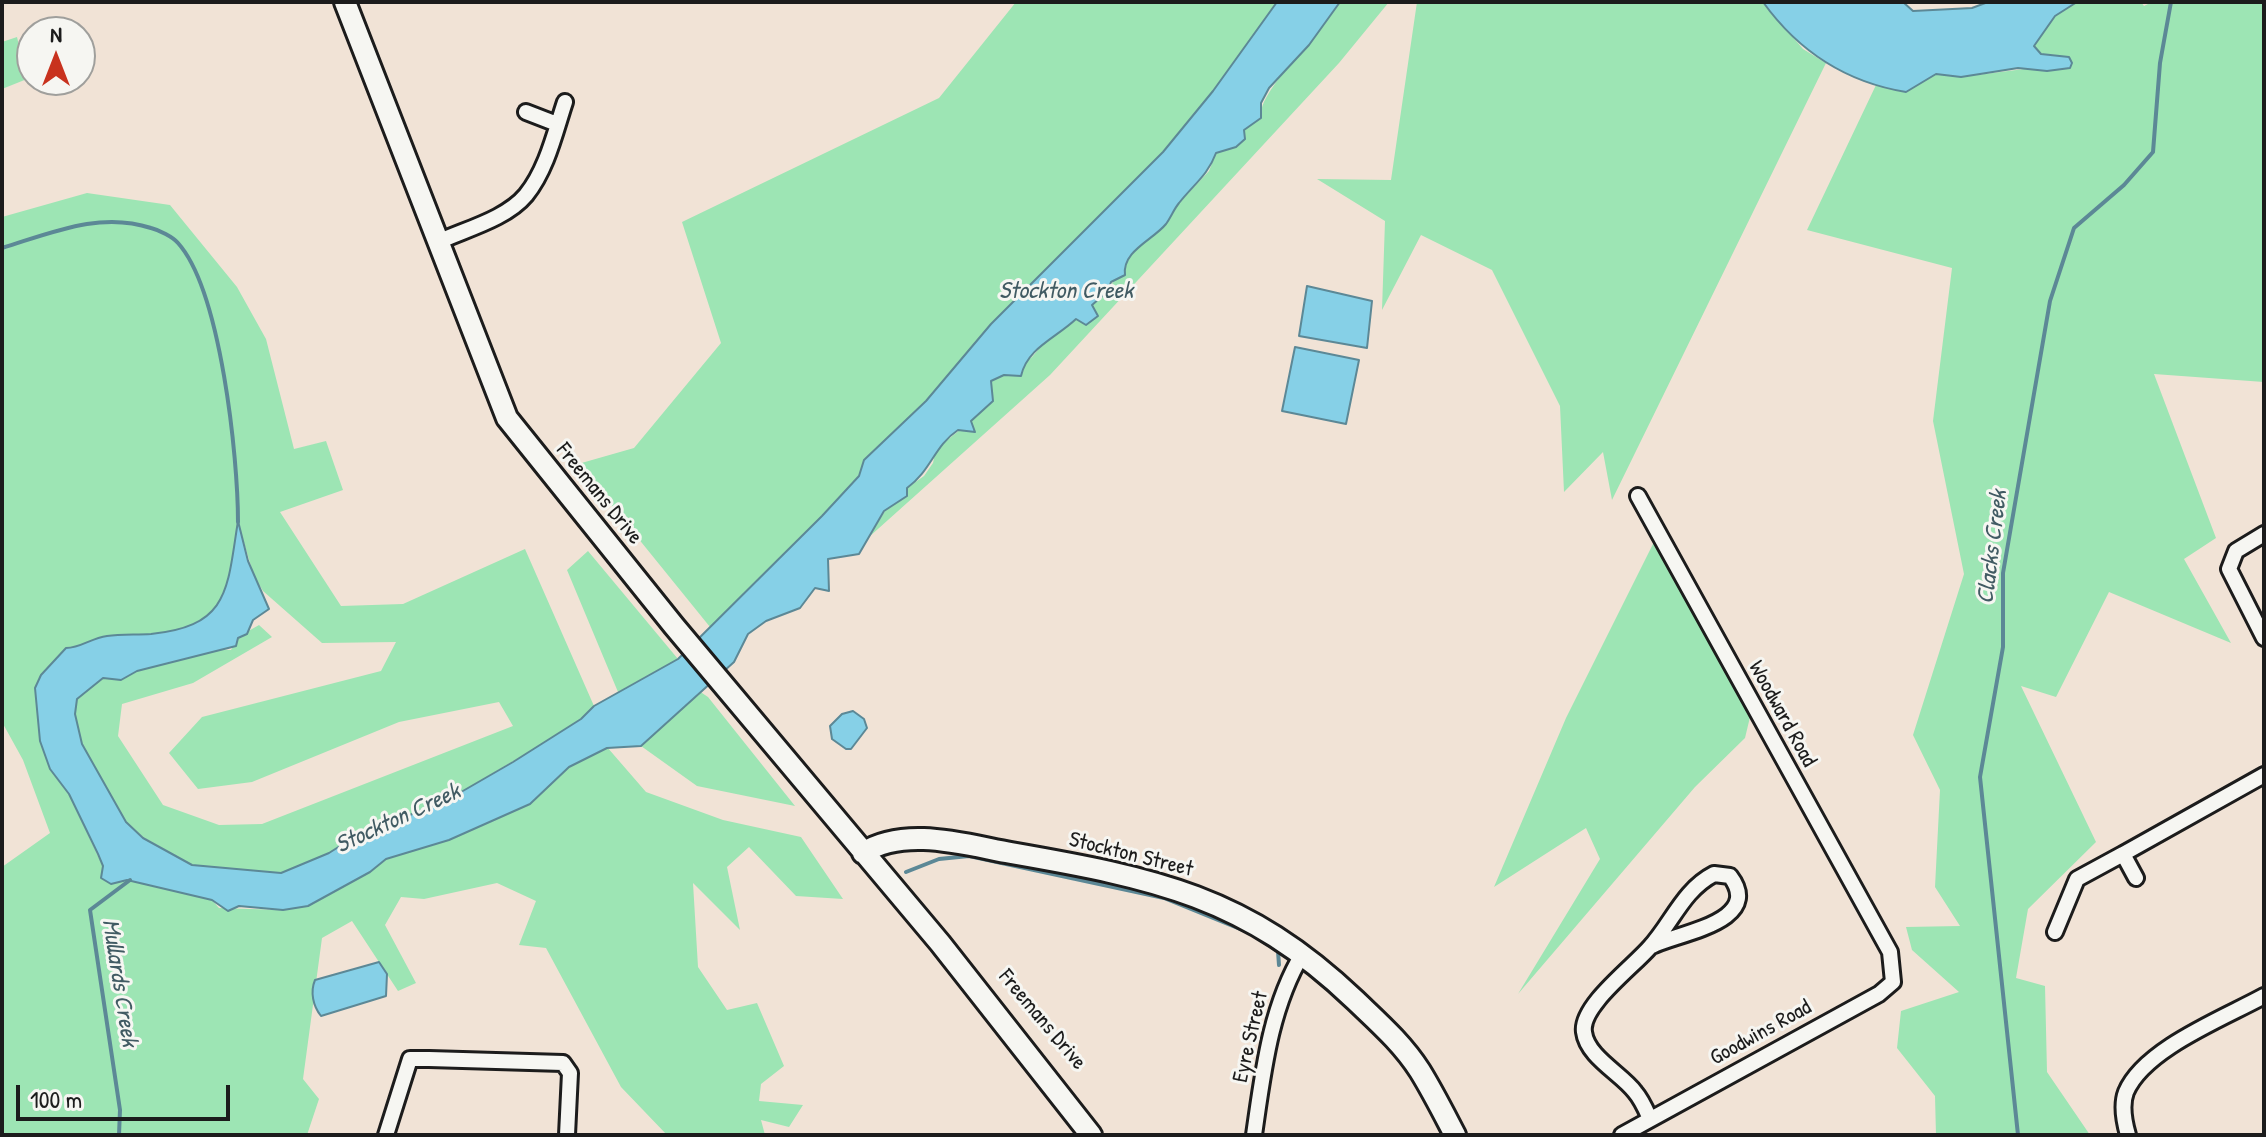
<!DOCTYPE html>
<html>
<head>
<meta charset="utf-8">
<style>
  body { margin:0 }
  #map { position:relative; width:2266px; height:1137px; overflow:hidden; background:#f1e3d6; font-family:"Patrick Hand",sans-serif }
  canvas { display:block }
  .frame { position:absolute; inset:0; border:4px solid #1c1c1c; pointer-events:none }
  .north { position:absolute; left:16px; top:16px; width:80px; height:80px; box-sizing:border-box; background:#f6f6f2; border:2px solid #9f9f9c; border-radius:50%; rotate:0deg; font-size:22px; font-weight:700; line-height:32px; text-align:center; color:#1c1c1c }
  .north::after { content:''; display:block; margin:auto; width:28px; height:36px; background:#c8321e; clip-path:polygon(50% 0,100% 100%,50% 72%,0 100%) }
  .scale { position:absolute; left:16px; top:1085px; width:214px; height:36px; box-sizing:border-box; border:4px solid #1c1c1c; border-top:0; padding-left:10px; font-size:24px; line-height:28px; white-space:nowrap; color:#1c1c1c; -webkit-text-stroke:6px #f6f6f2; paint-order:stroke }
</style>
</head>
<body>
<div id="map">
<canvas width="2266" height="1137"></canvas>
<div class="frame"></div>
<div class="north">N</div>
<div class="scale">100 m</div>
</div>
<script>
const context = document.querySelector('canvas').getContext('2d');
context.lineJoin = 'round';
function paint(path, color) {
  context.fillStyle = color;
  context.fill(path, 'evenodd');
}
function strokePath(path, color, width, dash) {
  context.strokeStyle = color;
  context.lineWidth = width;
  context.lineCap = dash ? 'butt' : 'round';
  context.setLineDash(dash || []);
  context.stroke(path);
}
function drawText(font, color, halo, rows, align = 'center') {
  context.font = font + ' "Patrick Hand",sans-serif';
  context.lineWidth = 6;
  context.setLineDash([]);
  context.textBaseline = 'middle';
  context.strokeStyle = halo;
  context.fillStyle = color;
  for (const [text, x, y, turn = 0] of rows) {
    context.save();
    context.translate(x, y);
    context.rotate((+turn || 0) * Math.PI / 180);
    context.textAlign = isNaN(turn) ? turn : align;
    if (halo) context.strokeText(text, 0, 0);
    context.fillText(text, 0, 0);
    context.restore();
  }
}
const green = new Path2D(`
  M1016,2H1277L1213,91L1163,152L991,324L926,401L864,460L859,476L822,516L710,627L578,464L634,448L721,343L682,222L939,98Z
  M1340,2H1389L1339,63L1050,375L869,537L885,511L907,496V488L924,476L933,463L936,449L971,421L982,408L991,381L1032,357L1048,338L1068,326L1107,292L1135,248L1166,223L1179,203L1209,171L1216,153L1236,147L1244,130L1262,111C1260,93 1325,24 1340,2Z
  M1417,2H1763L1803,49L1826,63L1612,500L1603,452L1564,492L1560,406L1492,270L1421,235L1382,310L1385,221L1317,179L1391,180Z
  M2077,2H2141L2144,6L2152,2H2264V382L2154,374L2216,538L2184,559L2231,643L2109,592L2056,697L2021,686L2096,842L2028,909L2016,978L2045,986L2047,1072L2090,1135H1936L1935,1096L1897,1048L1901,1011L1959,992L1912,950L1906,927L1960,926L1935,887L1940,790L1913,735L1964,574L1933,421L1952,268L1807,230L1876,85L1906,92L1936,74L1961,77L2032,68L2056,55L2040,54L2033,46L2055,16Z
  M17,37L27,79L2,89V42Z
  M87,193L170,205L237,287L266,339L294,449L326,441L343,490L280,512L341,606L403,604L525,549L594,706L581,719L544,743L449,799L351,839L329,853L281,873L192,865L143,837L126,822L82,744L75,714L77,699L103,678L121,680L137,671L217,649L231,650L238,637L259,625L272,637L193,683L122,704L118,736L163,805L219,825L262,824L513,726L499,702L399,722L252,782L198,789L169,753L202,717L381,671L396,642L322,643L263,591L254,576L238,523C225,591 232,626 150,634C136,635 120,634 106,636C91,639 81,648 66,648L41,675L35,688L40,741L50,769L69,794L111,884L126,880L212,900L219,908L283,910L308,906L370,872L386,859L449,840L530,804L569,767L607,747L646,792L723,820L801,837L843,899L796,896L749,847L727,867L740,930L693,883L698,967L727,1010L757,1003L784,1066L761,1084L759,1101L803,1105L789,1127L761,1120L765,1135H667L621,1087L546,948L519,945L536,901L497,883L424,899L401,897L385,925L416,983L398,991L352,921L322,938L303,1079L319,1099L307,1135H2V867L50,833L23,760L2,722V217Z
  M1655,540L1750,717L1745,738L1695,787L1518,994L1600,859L1586,828L1494,887L1566,718Z
  M588,551L678,659L618,692L567,570Z
  M699,691L708,697L795,806L697,786L641,746Z`);
const water = new Path2D(`
  M1277,2H1340L1309,45L1269,88L1261,103V118L1244,130L1245,139L1236,147L1216,153C1208,175 1194,184 1179,203C1174,209 1171,217 1166,224C1153,240 1122,251 1125,275L1111,282L1107,292L1092,305L1098,316L1086,325L1076,319C1056,338 1027,348 1021,376L1004,375L991,381L993,401L971,421L975,432L958,430C934,446 931,471 907,488V496L884,511L859,554L828,559L829,591L815,588L800,608L766,621L748,634L734,662L641,746L607,748L569,767L530,804L449,840L386,859L370,872L308,906L283,910L239,906L228,911L212,900L127,880L111,884L101,878L103,866L98,854L69,794L50,769L40,741L35,688L41,675L66,648C81,648 91,638 107,636C121,634 136,635 151,634C230,626 227,589 238,521L248,561L269,609L253,620L247,634L238,638L236,646L137,671L121,680L103,678L77,699L75,714L82,744L126,822L143,838L192,865L281,873L329,853L351,839L449,799L513,762L581,719L594,706L678,659L822,516L859,476L864,460L926,401L991,324L1163,152L1213,91Z
  M1763,2H1903L1913,11L1972,8L1988,2H2077L2055,16L2034,46L2041,54L2069,57L2072,63L2070,68L2047,71L2018,68L1961,77L1936,74L1906,92C1845,82 1799,52 1763,2Z
  M1307,286L1372,301L1367,348L1299,336Z
  M1295,347L1359,360L1346,424L1282,411Z
  M853,711L864,719L867,728L851,749H846L832,739L830,726L842,714Z
  M379,962L387,974L386,996L321,1016C313,1006 310,992 315,980Z`);
const stream = new Path2D(`
  M2,248C51,233 100,211 151,228C159,230 173,237 178,243C221,291 238,458 238,522
  M906,872L939,859L969,856L1164,898L1250,933L1278,951L1279,965
  M119,1135L120,1110L90,910L130,880
  M2018,1135L1980,777L2003,647V573L2050,301L2074,228L2124,185L2153,152L2160,63L2171,2`);
const street = new Path2D(`
  M526,112L557,124
  M438,242C466,229 506,219 526,195C547,169 555,132 565,102
  M2264,534L2236,551L2229,569L2264,638
  M2136,878L2123,854L2264,775
  M2055,932L2077,879L2123,854
  M1650,1119C1646,1110 1642,1100 1635,1092C1622,1074 1587,1057 1584,1032C1580,1006 1634,966 1650,947C1672,923 1683,890 1714,874L1730,876C1765,922 1677,933 1652,946
  M386,1135L410,1059H429L563,1063L570,1073L567,1135
  M1254,1135C1263,1073 1270,1007 1303,953
  M1622,1135L1879,994L1893,982L1890,952L1638,496
  M2128,1135C2124,1121 2121,1105 2126,1092C2144,1049 2224,1018 2264,996`);
const secondary = new Path2D(`
  M345,2L507,418L674,626L940,943L1091,1135
  M863,853C905,826 966,845 1011,853C1154,878 1246,896 1355,1000C1379,1023 1402,1043 1420,1071C1433,1092 1444,1114 1455,1135`);
const streetNames = [
  ["Freemans Drive",599,494,51],
  ["Woodward Road",1782,714,61],
  ["Stockton Street",1131,855,14],
  ["Freemans Drive",1042,1020,50],
  ["Goodwins Road",1761,1033,-29],
  ["Eyre Street",1251,1037,-77]
];
const waterNames = [
  ["Stockton Creek",1066,292],
  ["Clacks Creek",1993,547,-83],
  ["Stockton Creek",398,819,-25],
  ["Mullards Creek",119,983,81]
];
paint(green, '#9de5b4');
paint(water, '#86d0e7');
strokePath(water, '#5c8896', 2);
strokePath(stream, '#5c8896', 4);
strokePath(street, '#1c1c1c', 20);
strokePath(secondary, '#1c1c1c', 26);
strokePath(street, '#f6f6f2', 14);
strokePath(secondary, '#f6f6f2', 20);
drawText('22px', '#1c1c1c', '#f6f6f2', streetNames);
drawText('italic 24px', '#415b63', '#f6f6f2', waterNames);
</script>
</body>
</html>
